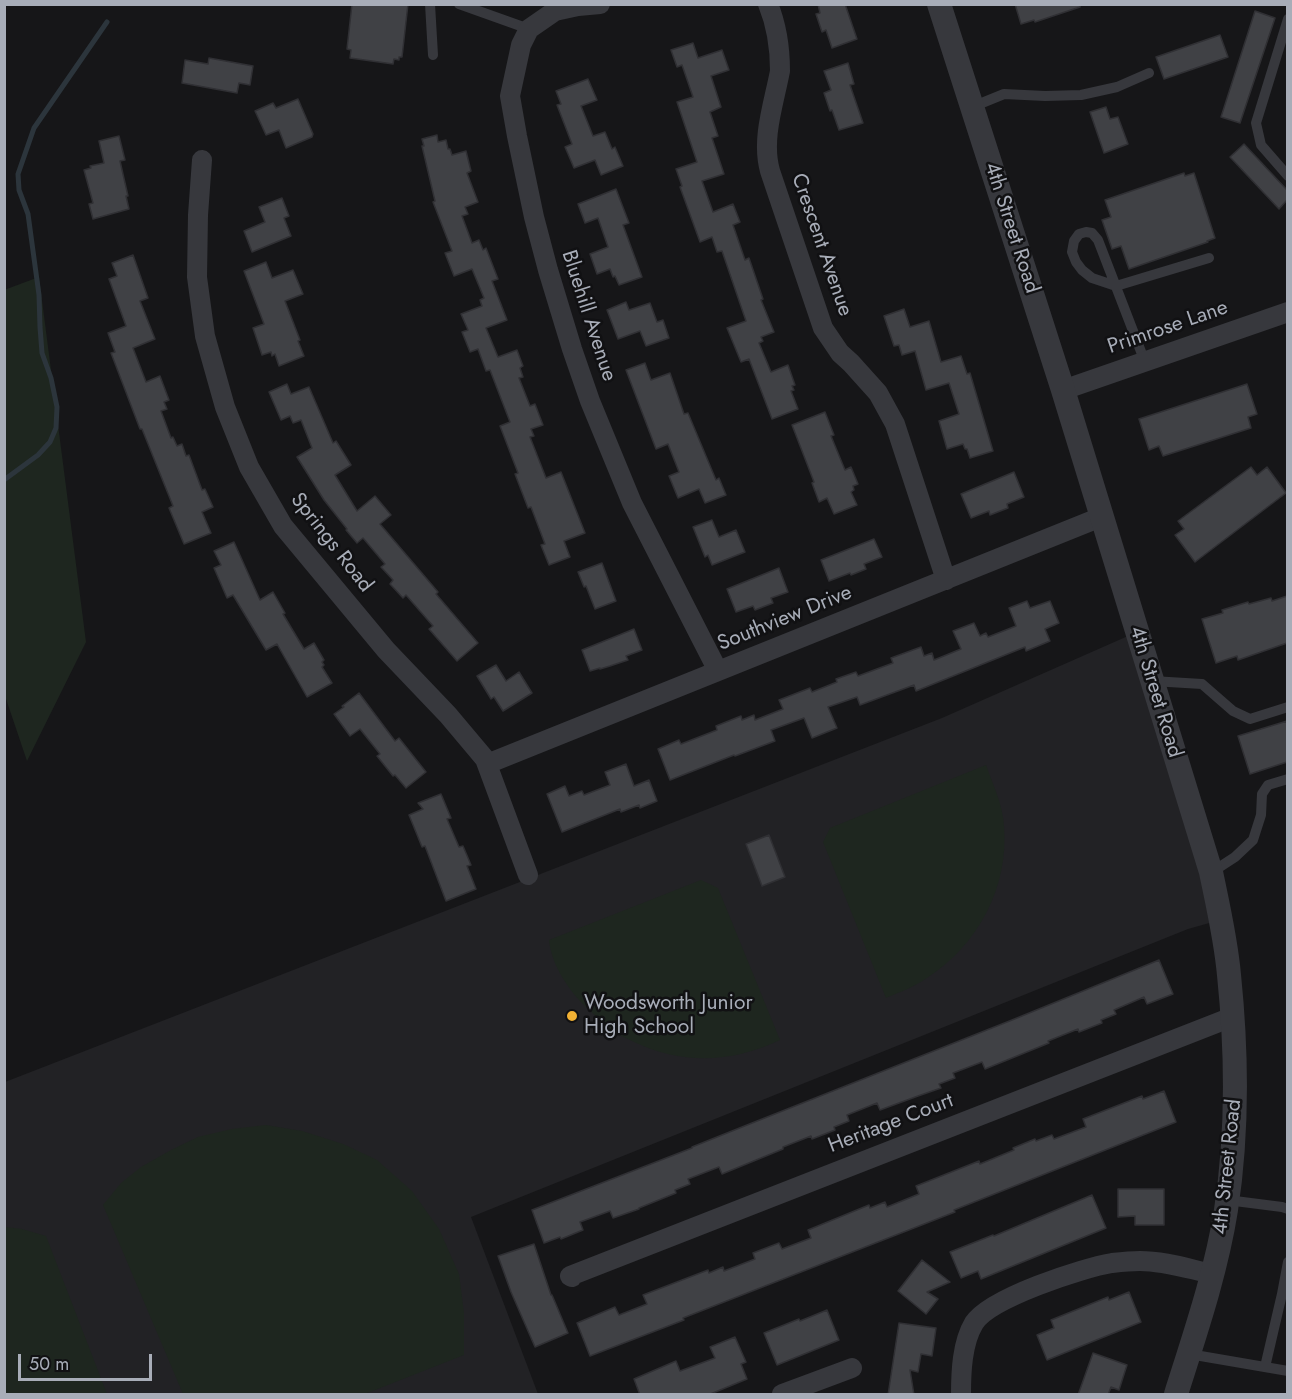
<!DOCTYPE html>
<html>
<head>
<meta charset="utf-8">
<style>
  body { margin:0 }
  #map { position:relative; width:1292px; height:1399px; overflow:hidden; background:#161618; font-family:Jost,sans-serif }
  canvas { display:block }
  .frame { position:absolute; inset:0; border:6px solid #a8adb8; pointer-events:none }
  .scale { position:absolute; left:18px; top:1354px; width:134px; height:27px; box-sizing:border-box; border:3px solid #a8adb8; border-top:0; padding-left:8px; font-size:18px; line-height:21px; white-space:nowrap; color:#a8adb8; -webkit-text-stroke:4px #111113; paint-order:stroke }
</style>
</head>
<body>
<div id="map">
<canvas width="1292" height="1399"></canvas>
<div class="frame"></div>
<div class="scale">50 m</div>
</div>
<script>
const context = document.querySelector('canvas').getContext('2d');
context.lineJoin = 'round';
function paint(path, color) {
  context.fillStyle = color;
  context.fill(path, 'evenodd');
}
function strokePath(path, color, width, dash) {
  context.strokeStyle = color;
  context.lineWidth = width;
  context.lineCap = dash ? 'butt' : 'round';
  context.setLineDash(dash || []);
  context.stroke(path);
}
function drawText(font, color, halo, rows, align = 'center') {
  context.font = font + ' Jost,sans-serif';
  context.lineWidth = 5;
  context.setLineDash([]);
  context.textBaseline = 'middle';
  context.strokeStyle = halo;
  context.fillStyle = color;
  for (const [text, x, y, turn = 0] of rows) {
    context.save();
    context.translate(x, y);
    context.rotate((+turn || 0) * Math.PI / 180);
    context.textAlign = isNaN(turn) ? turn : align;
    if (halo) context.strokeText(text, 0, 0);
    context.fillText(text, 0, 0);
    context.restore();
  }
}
const built = new Path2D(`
  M1137,632L1220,920L1188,929L471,1217L538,1394H5V1082L942,718Z`);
const green = new Path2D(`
  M39,277L86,642L27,761L4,693V290Z
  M986,765C993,785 1003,805 1004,826C1009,887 978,945 927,978C914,987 900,992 886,998L823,842L830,828Z
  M701,880L718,888L780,1040C731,1063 683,1065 634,1042C629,1039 622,1037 617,1034C606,1026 596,1017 586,1007C569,991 551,964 549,940Z
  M266,1125L302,1131L343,1144L377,1160L412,1191L439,1229L459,1274L464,1313V1355L365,1394H183L103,1205L121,1183L141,1167L171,1150L198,1137L232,1129Z
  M5,1227L22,1229L46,1236L107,1394H5Z`);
const stream = new Path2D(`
  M4,480L38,455L50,442L56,428L57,407L51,378L42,353L40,327L39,295L28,214L19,190L18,174L34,128L107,22`);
const building = new Path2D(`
  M352,4H408L402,57H399V60L394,59L393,64L350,58L351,50L347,49Z
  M818,4H845L857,39L832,48L826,30L822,32L816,14L820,13Z
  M1015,4H1080V7L1035,22L1034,20L1021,24Z
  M1255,11L1275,18L1240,123L1221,117Z
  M1220,35L1228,57L1164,79L1156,57Z
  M693,43L698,58L722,50L729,70L711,76L721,107L710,112L718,136L712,138L724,174L702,181L713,212L733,204L740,222L733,225L745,260L749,258L763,299L761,300L774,332L761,337L763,341L759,343L771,372L788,365L795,385L792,386L794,390L791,391L798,409L772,419L749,359L741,362L727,328L746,321L722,251L717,252L712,237L700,242L680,187L682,186L676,169L697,162L677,102L693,97L682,65L677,67L671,50Z
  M209,58L253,66L250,85L239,83L237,93L182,83L185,60L208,64Z
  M848,63L854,84L850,85L863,123L839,130L832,110L830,111L824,93L831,90L824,71Z
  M588,79L597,100L581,106L593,136L605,132L612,149L615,147L623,166L601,175L595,160L574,168L565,147L572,144L557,105L561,104L556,91Z
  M298,99L313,134L312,137L286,148L279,130L266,135L255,111L273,103L276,108Z
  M1106,107L1110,119L1118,117L1128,144L1104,153L1090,112Z
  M437,135L438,142L446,140L448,149H450L452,155L466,151L471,171L467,173L478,202L465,207L468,214L462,216L472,243L479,240L483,250L486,248L498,279L492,281L507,320L486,328L498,357L517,350L523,366L520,368L523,377L519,378L530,406L535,404L543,425L531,429L534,436L530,437L546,478L561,472L585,533L564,541L570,557L549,565L541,545L545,544L531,507L528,508L515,474L518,473L500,426L510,422L490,370L486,371L478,349L470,352L462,332L468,330L461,314L482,306L480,300L484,298L472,269L454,276L445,253L452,251L433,202L435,201L422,146H424L422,139Z
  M119,136L125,160L120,161L128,196H126L129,209L93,219L89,204L93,203L84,170L91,168L90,166L104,163L99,141Z
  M1244,144L1287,190V200L1279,209L1230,157Z
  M1184,173L1185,176L1194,173L1215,238L1207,241L1208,242L1129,269L1121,246L1112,249L1102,220L1111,217L1105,200Z
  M616,189L629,223L623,225L642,277L619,285L615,276L613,277L610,269L597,274L590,254L608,247L598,218L585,223L578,204Z
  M282,198L289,216L284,218L291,236L252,252L244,231L265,222L259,207Z
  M133,255L148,298L140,301L155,339L133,348L146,382L160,376L169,400L164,402L167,409L161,411L171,438L173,437L177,446L182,444L186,456L189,455L202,490L205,489L213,507L202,512L211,533L184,544L169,508L173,506L142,429H140L111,353L115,352L108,333L126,326L109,279L117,276L112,263Z
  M266,262L272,278L293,270L303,294L285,301L300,340L298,341L304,356L279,366L275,354L272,356L271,352L262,355L253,328L264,324L244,271Z
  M626,302L629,310L650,303L657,322L663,320L669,338L646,346L640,331L618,339L607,310Z
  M904,309L910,327L929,321L941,362L961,356L967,374L970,373L993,451L970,458L967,449H965L963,444L947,449L939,421L959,414L949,383L926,390L915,351L902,355L899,345L894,346L884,316Z
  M645,363L651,380L670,373L684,414L688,413L716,480L719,478L726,495L705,503L699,489L678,498L669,476L679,472L668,444L656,449L626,370Z
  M287,384L291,394L309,387L333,443L336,441L351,465L335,475L357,511L375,496L391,515L380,524L438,592L436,594L478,643L457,661L429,629L433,626L406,595L403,598L390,584L393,580L381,567L385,564L363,538L357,543L346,530L347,529L324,500L297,457L312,448L301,420L293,423L290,416L281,420L269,392Z
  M1247,384L1257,414L1248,417L1251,428L1163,456L1159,446L1149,450L1139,419Z
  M825,412L834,435L831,436L845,470L851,467L858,484L853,486L854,490L851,492L857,505L834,514L827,498L819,502L812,483L814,482L792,425Z
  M1251,467L1257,475L1267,467L1286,493L1195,562L1175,535L1184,529L1178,521Z
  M1014,472L1024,497L1007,504L1008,508L990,515L989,511L971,518L961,494Z
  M712,520L719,537L736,530L745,552L712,565L708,555L705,557L693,527Z
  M874,539L882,557L864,564L866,569L851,575L850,573L829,581L821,560Z
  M234,542L260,600L273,592L285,613L283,614L304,649L314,643L324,660L322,662L324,665L322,667L332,683L307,697L277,644L266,650L233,595L227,598L214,568L221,565L214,551Z
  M602,563L616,601L595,609L586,586L584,587L578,572Z
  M779,568L788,592L771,598L773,603L755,610L753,606L736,612L727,589Z
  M1287,596V643L1238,660L1237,656L1216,663L1202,619L1223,613L1222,610L1248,602L1249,604L1271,598L1272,601Z
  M1027,601L1030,608L1050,601L1059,623L1045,629L1050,641L1026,651L1025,647L916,691L914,685L860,705L857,697L828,707L837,728L812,738L804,718L771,730L775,741L735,756L734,755L670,780L658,749L679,740L681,744L717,730L716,726L741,716L742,720L754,715L755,720L783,709L779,700L810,688L812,692L837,682L836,679L856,672L858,676L893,663L891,658L921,647L924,656L932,653L934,660L961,649L953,631L974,623L980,636L986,633L988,637L1016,626L1009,608Z
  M634,629L642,650L626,656L628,660L610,666L600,669V668L590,671L582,650Z
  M496,665L506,681L519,672L532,693L503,711L494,697L491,699L477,676Z
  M359,693L395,741L399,738L426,772L406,788L395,775L393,776L377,756L380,754L360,729L350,736L334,714L344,707L342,706Z
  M1287,721V762L1250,774L1238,736Z
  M626,764L634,786L649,780L657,801L640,808L639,805L621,812L620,809L562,832L547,794L565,786L569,796L582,791L584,795L610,785L605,772Z
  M441,794L451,818L447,819L459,847L463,846L471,865L467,866L476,889L446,901L425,846L422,847L409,815L423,809L418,803Z
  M769,835L785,877L762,886L746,844Z
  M1159,960L1173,994L1147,1004L1144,997L1114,1010L1116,1014L1101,1020L1102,1023L1079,1032L1078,1029L1048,1041L1049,1043L985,1069L982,1062L953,1073L955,1078L939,1084L941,1088L918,1096L880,1110L877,1103L847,1115L849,1121L834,1127L835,1130L812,1139L811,1136L783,1147V1149L722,1174L719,1167L688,1179L690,1184L675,1190L676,1193L639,1208V1209L613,1218L610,1211L580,1222L583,1230L561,1239L560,1237L544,1243L532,1210L692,1148V1147L747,1125L1012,1020Z
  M1164,1091L1176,1122L954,1210L955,1212L683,1318L684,1320L590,1356L577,1323L615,1307L619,1315L647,1304L643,1295L708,1270L709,1273L723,1267L724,1271L755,1259L753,1253L779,1243L782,1249L811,1238L808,1230L869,1205L870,1208L885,1202L887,1207L919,1194L916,1186L979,1161L980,1164L1014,1150L1013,1148L1035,1139L1036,1141L1052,1135L1054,1139L1086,1127L1083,1119L1142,1096L1143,1099Z
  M1118,1189H1164V1225H1135V1216L1118,1217Z
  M1092,1195L1106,1228L981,1279L978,1271L961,1278L950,1252L993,1235L994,1236Z
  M534,1244L551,1295H552L568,1333L535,1347L511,1292L498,1256Z
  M922,1260L950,1282L927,1292L938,1299L926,1314L898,1291Z
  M1129,1292L1141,1322L1047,1360L1037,1335L1054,1328L1051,1320L1108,1297L1109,1300Z
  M827,1310L839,1340L777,1365L764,1333L799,1319L800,1321Z
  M899,1323L936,1328L932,1356L921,1354L918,1372L910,1370L914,1395H888Z
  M735,1337L746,1362L741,1364L747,1379L708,1395H640L634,1379L676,1361L680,1371L715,1358L710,1347Z
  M1093,1353L1127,1365L1119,1390L1111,1387L1108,1395H1078Z`);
const service = new Path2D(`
  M430,4L433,55
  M459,4L529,29
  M1288,19L1256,123L1261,145L1288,176
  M972,107L1004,94L1045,96L1081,95L1117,87L1149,73
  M1145,362L1098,240L1092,233L1086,232L1079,234L1074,241L1072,252L1076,262L1082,270L1092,278L1116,286L1209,258
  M1152,681L1202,684L1233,711L1250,719L1288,707
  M1212,872L1235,857L1253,840L1261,815L1262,794L1268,785L1288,779
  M1227,1200L1282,1207L1288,1209
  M1189,1354L1288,1371
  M1265,1367L1282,1294L1288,1262`);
const minor = new Path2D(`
  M600,4L578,6L555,11L529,29L521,45L510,96L517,136L534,217L548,270L572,349L590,401L632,503L718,671
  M768,4C777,26 780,48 780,71C774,103 761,139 770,171L823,328L840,353L851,363L878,393L895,424L946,580
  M202,160L198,215L197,277L205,336L225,407L249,467L283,526L386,650L448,715L485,759L528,875
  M1063,390L1288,312
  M487,764L1101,517
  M572,1277L570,1276L1232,1017
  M782,1394L852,1368
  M961,1394C961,1372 962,1343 974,1323C990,1298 1082,1268 1112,1263C1121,1262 1131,1261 1140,1261C1164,1261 1189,1269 1213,1274`);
const tertiary = new Path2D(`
  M939,4L1063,390L1211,872C1218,906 1226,940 1229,975C1237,1053 1238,1132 1226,1210C1216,1273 1195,1334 1176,1394`);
const markers = [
  [572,1016,6,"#f2b134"]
];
const streetNames = [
  ["4th Street Road",1011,228,72],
  ["Crescent Avenue",821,245,71],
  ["Bluehill Avenue",588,316,72],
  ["Primrose Lane",1168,328,-19],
  ["Springs Road",331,543,52],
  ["Southview Drive",785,619,-22],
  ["4th Street Road",1155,692,73],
  ["Heritage Court",891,1124,-21],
  ["4th Street Road",1228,1167,-84]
];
const poiNames = [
  ["Woodsworth Junior",584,1004],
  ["High School",584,1028]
];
paint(built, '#222225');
paint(green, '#1e261f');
strokePath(stream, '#2c353c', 5);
paint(building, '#404145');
strokePath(building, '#303034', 1.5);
strokePath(service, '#37383d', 10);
strokePath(minor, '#37383d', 20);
strokePath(tertiary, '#37383d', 24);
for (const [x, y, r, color] of markers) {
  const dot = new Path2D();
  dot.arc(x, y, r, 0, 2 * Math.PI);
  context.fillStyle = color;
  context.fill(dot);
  strokePath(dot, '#111113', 2);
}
drawText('21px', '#a8adb8', '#111113', streetNames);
drawText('21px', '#a8adb8', '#111113', poiNames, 'left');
</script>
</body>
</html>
